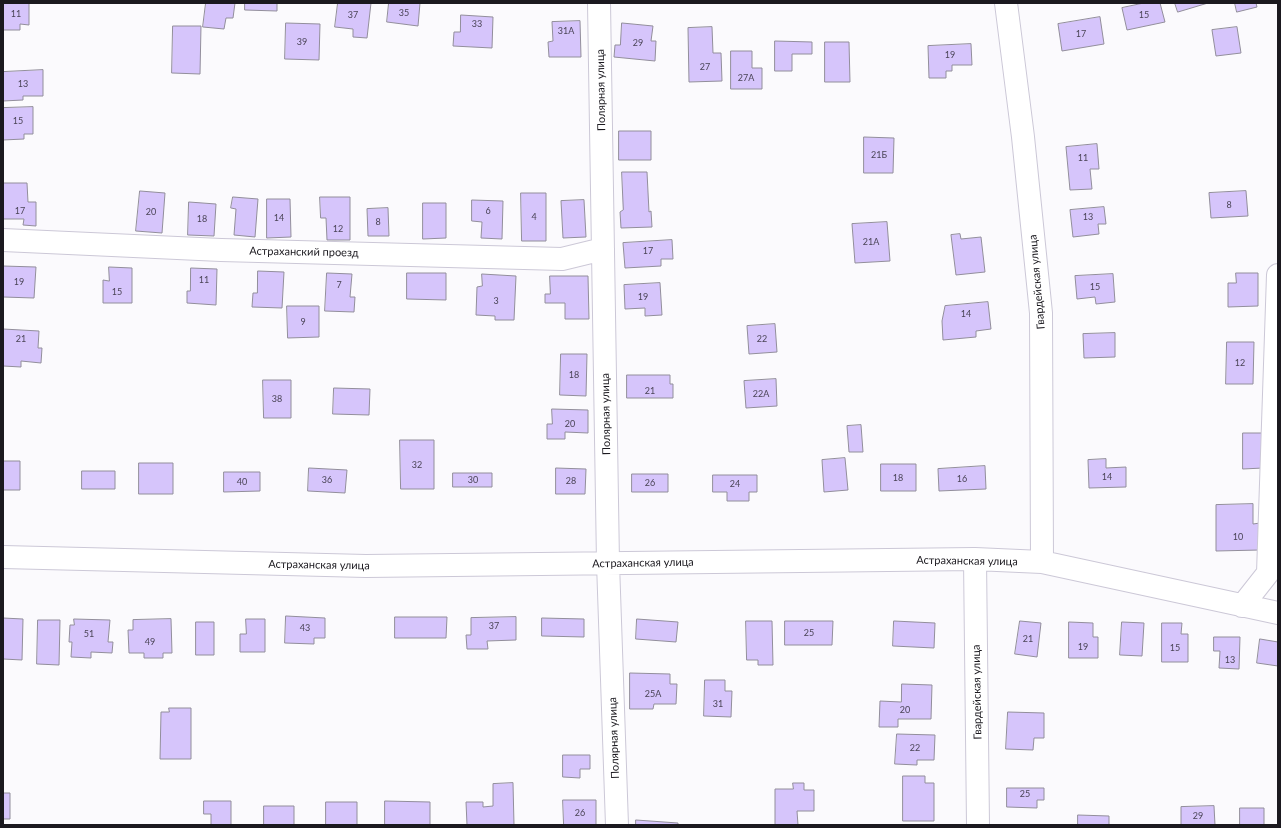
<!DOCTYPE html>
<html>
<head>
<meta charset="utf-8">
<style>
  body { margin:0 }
  #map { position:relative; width:1281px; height:828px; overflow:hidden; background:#fbfafd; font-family:Lato,sans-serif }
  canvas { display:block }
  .frame { position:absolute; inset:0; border:4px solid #1b191f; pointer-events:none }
</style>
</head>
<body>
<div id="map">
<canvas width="1281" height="828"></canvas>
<div class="frame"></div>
</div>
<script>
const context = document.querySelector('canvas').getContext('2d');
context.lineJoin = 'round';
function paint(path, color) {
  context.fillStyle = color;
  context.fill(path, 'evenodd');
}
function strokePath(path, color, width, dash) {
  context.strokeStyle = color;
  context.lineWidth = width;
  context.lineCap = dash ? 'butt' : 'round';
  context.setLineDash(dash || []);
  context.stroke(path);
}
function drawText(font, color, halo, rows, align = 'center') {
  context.font = font + ' Lato,sans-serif';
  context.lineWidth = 3;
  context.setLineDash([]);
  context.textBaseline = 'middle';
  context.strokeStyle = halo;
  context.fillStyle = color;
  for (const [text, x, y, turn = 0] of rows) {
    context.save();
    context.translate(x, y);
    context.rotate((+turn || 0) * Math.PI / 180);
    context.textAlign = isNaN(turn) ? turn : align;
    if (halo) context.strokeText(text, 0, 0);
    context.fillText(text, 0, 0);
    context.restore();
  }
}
const building = new Path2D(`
  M3,3H29V25L20,24V30H3Z
  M206,3H235L233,18H226L224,29L203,27Z
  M245,3H277V11L245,10Z
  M338,3H371L367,38L353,37V29L335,27Z
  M389,3H420L418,26L387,22Z
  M1144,3H1160L1165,22L1127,30L1122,8Z
  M1175,3H1208L1178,12Z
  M1235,3H1256L1257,7L1237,12Z
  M461,15L493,17L492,48L453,46L454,32H460Z
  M1100,17L1104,44L1062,51L1058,24Z
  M580,21L581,57H549L548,42L553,41L552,22Z
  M286,23L320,24L319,60L285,59Z
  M622,23L653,26L651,41H656L655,61L614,57L615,45H620Z
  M173,26H201L200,74L172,73Z
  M712,27L713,53H721L722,81L689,82L688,28Z
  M1237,27L1241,53L1216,56L1212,30Z
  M775,41L812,42V54H792V71H775Z
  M825,42H849L850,82H825Z
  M971,44L972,65H952V71H946V78H929L928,46Z
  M731,51H752V68H762V89H731Z
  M43,70V96H23V100L3,101V72Z
  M33,107V134H24V139L3,140V108Z
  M619,131H651V160H619Z
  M864,137L894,138L893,173H864Z
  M1097,144L1099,169H1090L1092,189L1070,190L1066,147Z
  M622,172H647L649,212L651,211L652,227L621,228L620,212L623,210Z
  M3,183H27L28,202H36V226L23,225L24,219H3Z
  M140,191L165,193L162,233L136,231Z
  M1246,191L1248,216L1211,218L1209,193Z
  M521,193H546V241H522Z
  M233,197L258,199L255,237L234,235L236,209L231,208Z
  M320,197H350V240H327L326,218H321Z
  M267,199H290L291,237L267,238Z
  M472,200L503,201L502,239L481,238L482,222L472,221Z
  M584,200L586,237L563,238L561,201Z
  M189,202L216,204L214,236L188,235Z
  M423,203H446V238L423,239Z
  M1104,207L1106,224H1098L1099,234L1073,237L1070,210Z
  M388,208L389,236H368L367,209Z
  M887,222L890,261L855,263L852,224Z
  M960,234L961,239L981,237L985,272L956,275L951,235Z
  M672,240L673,259H661V266L625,268L623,243Z
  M3,266L36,267L34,298L3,297Z
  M109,267L132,268V303H103V280L109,281Z
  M191,268L217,269L216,305L187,303V291H190Z
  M258,271L284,272L282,308L252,307L253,293H257Z
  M327,273L352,274L350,297H355L354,312L325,311Z
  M407,273H446V300L407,299Z
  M1236,273H1258V306L1228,307V283H1236Z
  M482,274L516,276L514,320H495V316L476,315L477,287L482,286Z
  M1113,274L1115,302L1096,304L1095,297L1077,299L1075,276Z
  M550,276H588L589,319H565V303H545V294H550Z
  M660,283L662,315L645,316V308L625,309L624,285Z
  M988,302L991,329L976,331V337L943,340L942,321L945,306Z
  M287,306H319V337L288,338Z
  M775,324L777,352L749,354L747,326Z
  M3,329L39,331L38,348H42L41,363L21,361V367L3,366Z
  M1115,333V357L1084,358L1083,334Z
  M1227,342H1254L1253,384H1226Z
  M561,354H587L586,396L560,395Z
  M627,375H670V384H673V398H627Z
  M776,379L777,406L746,408L744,381Z
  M263,380H291V418H264Z
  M334,388L370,389L369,415L333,414Z
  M552,409L588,410V433L565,432V439H547V424H552Z
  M861,425L863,452H849L847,426Z
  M1243,433H1263V468L1243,469Z
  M400,440H434V489H401Z
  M845,458L848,490L824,492L822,460Z
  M1106,459V468L1126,467V487L1089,488L1088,460Z
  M3,461H20V490H3Z
  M139,463H173V494H139Z
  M881,464H916V491H881Z
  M985,466L986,489L939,491L938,469Z
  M309,468L347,470L345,493L308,491Z
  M556,468L586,469L585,494H556Z
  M82,471H115V489H82Z
  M224,472H260V491L224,492Z
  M453,473H492V487H453Z
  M632,474H668V492H632Z
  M713,475H757V492H749V501H727V492H713Z
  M1253,504V524L1260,523V550L1216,551V505Z
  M286,616L325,618V638H314V644L285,643Z
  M395,617H447L446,638H395Z
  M516,617V640L487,641L488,649H467L466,635H471V618Z
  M3,618L23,619L22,660L3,659Z
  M542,618L584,619V637L542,636Z
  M74,619L110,620L108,642H113L112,653L91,652V658L71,657L72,642H69L70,625H74Z
  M171,619L172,653H163V658H144V653H129L128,630H133V620Z
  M246,619H265V652H240V634H246Z
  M637,619L678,622L676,642L636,639Z
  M38,620H60L59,665L37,664Z
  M746,621H772L773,665H758V660H747Z
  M785,621H833L832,645H785Z
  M894,621L935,623L934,648L893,646Z
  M1020,621L1041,623L1037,657L1015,654Z
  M196,622H214V655H196Z
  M1069,622L1093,623V637H1098V658H1069Z
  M1122,622L1144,623L1142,656L1120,655Z
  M1162,623H1182L1181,634H1188V662H1162Z
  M1214,637H1240L1239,669L1219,668L1220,651H1214Z
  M1260,639L1278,642V666L1257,663Z
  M630,673L670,674V684H677L676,704H654L653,709H630Z
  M705,680H725V691H732L731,717L704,716Z
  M902,684L932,685L931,719H898V727H879L880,701L901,702Z
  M169,708H191V759H160L161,712H169Z
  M1008,712L1044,713V738H1034L1033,750L1006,749Z
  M897,734L935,735L934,760H917V765L895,764Z
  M563,755H590V769H580V778L563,777Z
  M903,776H925V783H934V821H903Z
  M513,783L514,825H467L466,802H483V807L493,806V784Z
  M793,783H804V790H814V811H797L798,825H775V789H793Z
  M1007,788H1044V800H1037V808L1007,807Z
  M3,793H10V819H3Z
  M563,800H596V825H564Z
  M204,801H231V825H211V814H204Z
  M385,801L430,802V825H385Z
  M326,802H357V825H326Z
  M264,806H294V825H264Z
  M1214,806L1215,825H1181V807Z
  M1240,808H1264V825H1240Z
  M1078,815L1109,816V825H1078Z
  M636,820L678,823V825H636Z`);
const street = new Path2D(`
  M599,3L608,563L617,825
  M1006,3L1023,137L1041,313L1042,562
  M3,240L221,250L562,259L603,249
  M3,557L366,566L975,559L1042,562L1278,613
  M975,559L978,825
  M1242,606L1268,573L1278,275`);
const numberNames = [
  ["35",404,13],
  ["11",16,14],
  ["37",353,15],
  ["15",1144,15],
  ["33",477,24],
  ["31А",566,31],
  ["17",1081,34],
  ["39",302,42],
  ["29",638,43],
  ["19",950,55],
  ["27",705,67],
  ["27А",746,78],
  ["13",23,84],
  ["15",18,121],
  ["21Б",879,155],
  ["11",1083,158],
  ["8",1229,205],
  ["17",20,211],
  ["6",488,211],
  ["20",151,212],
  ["4",534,217],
  ["13",1088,217],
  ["14",279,218],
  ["18",202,219],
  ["8",378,222],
  ["12",338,229],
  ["21А",871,242],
  ["17",648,251],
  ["11",204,280],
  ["19",19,282],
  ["7",339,285],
  ["15",1095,287],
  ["15",117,292],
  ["19",643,297],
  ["3",496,301],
  ["14",966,314],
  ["9",303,322],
  ["21",21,339],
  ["22",762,339],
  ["12",1240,363],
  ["18",574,375],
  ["21",650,391],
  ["22А",761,394],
  ["38",277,399],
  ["20",570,424],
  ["32",417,465],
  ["14",1107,477],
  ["18",898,478],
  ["16",962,479],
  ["36",327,480],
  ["30",473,480],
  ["28",571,481],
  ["40",242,482],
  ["26",650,483],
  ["24",735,484],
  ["10",1238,537],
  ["37",494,626],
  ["43",305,628],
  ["25",809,633],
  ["51",89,634],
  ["21",1028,639],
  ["49",150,642],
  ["19",1083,647],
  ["15",1175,648],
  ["13",1230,660],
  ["25А",653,694],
  ["31",718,704],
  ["20",905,710],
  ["22",915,748],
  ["25",1025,794],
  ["26",580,813],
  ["29",1198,816]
];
const streetNames = [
  ["Полярная улица",601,90,-91],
  ["Астраханский проезд",304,252,1],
  ["Гвардейская улица",1037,282,-95],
  ["Полярная улица",606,414,-91],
  ["Астраханская улица",967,561,1],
  ["Астраханская улица",643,563,-1],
  ["Астраханская улица",319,565,1],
  ["Гвардейская улица",977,692,-91],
  ["Полярная улица",614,738,-92]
];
paint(building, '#d6c5fb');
strokePath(building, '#928e9b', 1);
strokePath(street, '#ccc8d7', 24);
strokePath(street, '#fff', 22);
drawText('9px', '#4a4456', null, numberNames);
drawText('11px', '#1b191f', '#fff', streetNames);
</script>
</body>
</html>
